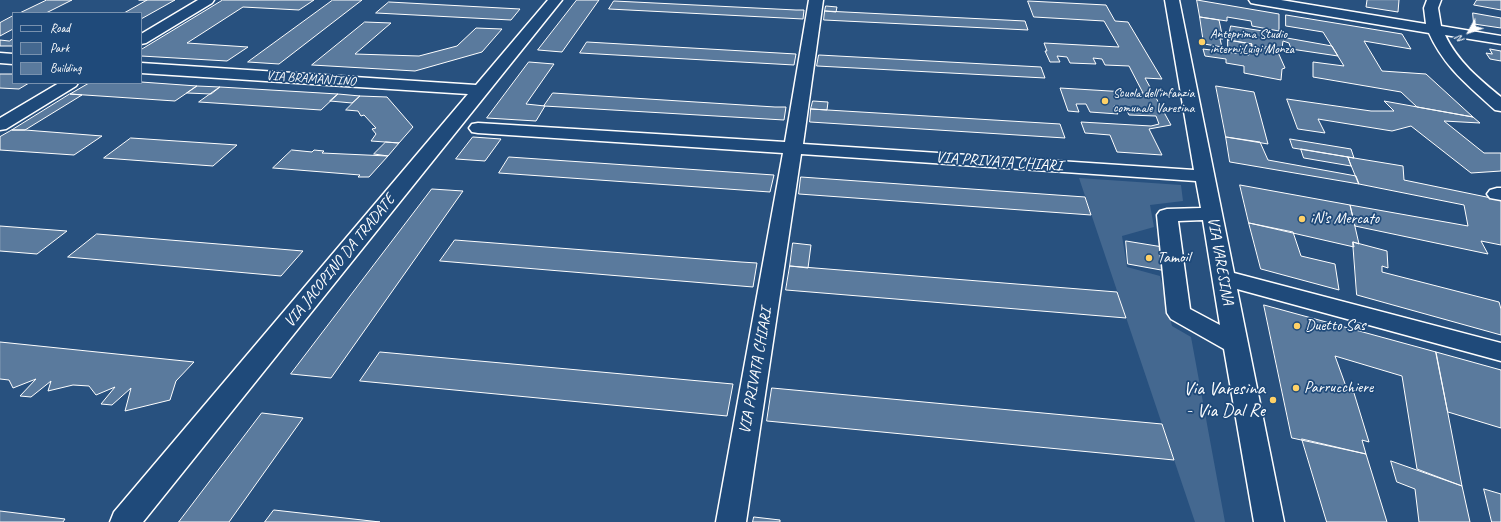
<!DOCTYPE html>
<html>
<head>
<meta charset="utf-8">
<style>
  body { margin:0 }
  #map { position:relative; width:1501px; height:522px; overflow:hidden; background:#28517f; font-family:Caveat,sans-serif }
  canvas { display:block }
  .legend { position:absolute; left:12px; top:12px; width:130px; height:72px; box-sizing:border-box; background:#1f4a7a; border:1px solid #7992af; margin:0; padding:5px 7px; list-style:none; font-size:12px; color:#fff }
  .legend li { display:flex; align-items:center; gap:8px; height:20px }
  .legend b { width:20px; border:1px solid #7992af }
  .north { position:absolute; left:1449px; top:12px; width:40px; height:40px; -webkit-text-stroke:3px #1f4a7a; paint-order:stroke; rotate:230deg; font-size:11px; font-weight:700; line-height:16px; text-align:center; color:#fff }
  .north::after { content:''; display:block; margin:auto; width:14px; height:18px; background:#fff; clip-path:polygon(50% 0,100% 100%,50% 72%,0 100%) }
</style>
</head>
<body>
<div id="map">
<canvas width="1501" height="522"></canvas>
<ul class="legend">
<li><b style="height:5px;background:#1f4a7a"></b>Road</li>
<li><b style="height:11px;background:#446890"></b>Park</li>
<li><b style="height:11px;background:#5a7a9d"></b>Building</li>
</ul>
<div class="north">N</div>
</div>
<script>
const context = document.querySelector('canvas').getContext('2d');
context.lineJoin = 'round';
function paint(path, color) {
  context.fillStyle = color;
  context.fill(path, 'evenodd');
}
function strokePath(path, color, width, dash) {
  context.strokeStyle = color;
  context.lineWidth = width;
  context.lineCap = dash ? 'butt' : 'round';
  context.setLineDash(dash || []);
  context.stroke(path);
}
function drawText(font, color, halo, rows, align = 'center') {
  context.font = font + ' Caveat,sans-serif';
  context.lineWidth = 3.5;
  context.setLineDash([]);
  context.textBaseline = 'middle';
  context.strokeStyle = halo;
  context.fillStyle = color;
  for (const [text, x, y, turn = 0] of rows) {
    context.save();
    context.translate(x, y);
    context.rotate((+turn || 0) * Math.PI / 180);
    context.textAlign = isNaN(turn) ? turn : align;
    if (halo) context.strokeText(text, 0, 0);
    context.fillText(text, 0, 0);
    context.restore();
  }
}
const green = new Path2D(`
  M1079,178L1181,185L1183,201L1150,205L1154,227L1122,236L1127,267L1160,276L1172,326L1191,337L1225,522H1195Z`);
const building = new Path2D(`
  M47,0H72L46,13H20Z
  M139,0H175L141,19V13H124L147,0Z
  M223,0H314L299,10L243,7L187,43L248,47L227,61L141,56V50Z
  M333,0H362L279,64L248,62Z
  M577,0H599L562,52L538,50Z
  M1197,0L1279,14V31L1252,26L1251,21L1227,17V21L1200,17Z
  M1399,0L1398,12L1366,7L1367,0Z
  M1477,0H1501V10L1474,5Z
  M614,1L796,10H804L803,19L609,9Z
  M1028,1L1106,5L1115,21L1128,22L1162,79L1145,78L1171,125L1149,129L1162,155L1117,152L1110,135L1085,133L1081,122L1151,126L1159,124L1156,116L1129,115L1125,107L1114,106L1118,114L1090,112L1086,104H1076L1079,112L1068,111L1060,88L1143,93L1129,66L1105,65L1102,59L1093,58L1096,64L1070,63L1067,57L1057,56L1060,62H1050L1045,51H1047L1044,43L1119,47L1104,21L1034,17Z
  M389,2L520,9L511,20L376,13Z
  M826,6L837,7L836,12L825,11Z
  M825,11L1025,21L1028,30L824,20Z
  M1473,13L1501,18V28L1474,24Z
  M1286,15L1402,34L1411,49L1364,41L1382,71L1426,74L1473,117L1417,107L1401,92L1313,77V62L1344,66L1323,32L1286,26Z
  M13,16V29L0,36V23Z
  M1200,17L1219,20L1223,39H1220L1222,47L1204,44Z
  M365,22L391,23L355,54L419,56L457,46L476,28L502,29L482,52L415,71L312,65Z
  M1231,26L1288,35L1287,38L1332,46L1338,56L1291,49L1289,43L1283,41L1282,48L1268,46L1263,48L1251,46L1252,44L1228,40Z
  M13,39V46H0V40L9,41Z
  M1228,40L1252,44L1251,46L1277,50L1285,68L1282,69L1281,80L1244,73V66L1226,63V59L1205,56L1203,49L1249,55V52L1228,49Z
  M587,42L796,54L794,65L580,53Z
  M1490,49L1501,51V61L1490,59L1486,53L1492,54Z
  M819,55L1041,67L1045,78L817,66Z
  M529,62L554,64L526,104L545,106L536,121L487,118Z
  M0,74H13V83H29L19,89L0,88Z
  M141,82L197,86L175,101L70,94L89,83Z
  M197,86L220,87L211,94L187,93Z
  M1216,86L1254,92L1268,144L1226,137Z
  M220,87L338,94L321,110L199,102Z
  M553,93L775,107H786L784,120L544,106Z
  M70,94L82,95L25,130H12Z
  M338,94L360,96L352,103L330,101Z
  M360,96L387,97L413,127L399,143L371,141L376,134L372,129L376,128L364,115L361,116L358,111L346,110Z
  M1287,99L1371,111H1394L1384,101L1473,117L1480,123L1444,121L1484,153H1501V171L1471,173L1411,126L1392,131L1318,119L1325,133L1298,129Z
  M813,101L828,102L827,110L811,109Z
  M811,109L1060,124L1065,138L810,122Z
  M12,130H25L102,136L74,155L0,150V137Z
  M473,137L501,139L485,161L456,159Z
  M1226,137L1260,142L1268,160L1356,176L1359,184L1230,162Z
  M131,138L237,145L213,166L104,158Z
  M1290,139L1351,149L1354,158L1293,148Z
  M386,142L399,143L388,156L374,154Z
  M1301,149L1348,157L1351,166L1304,158Z
  M292,150L312,152L314,150L324,151L322,153L388,156L369,177H358L360,175L273,168Z
  M509,157L774,175L770,192L499,173Z
  M1348,157L1403,166L1404,180L1501,200V245L1481,241L1488,254L1355,226L1350,205L1468,226L1464,205L1359,184Z
  M801,177L1085,197L1091,215L799,194Z
  M1240,185L1350,205L1359,244L1353,242L1354,247L1249,223Z
  M432,189L463,191L331,378L291,374Z
  M1249,223L1293,232L1301,256L1335,264L1339,290L1261,269Z
  M0,226L67,231L37,254L0,251Z
  M97,234L303,251L281,276L68,257Z
  M455,240L741,262L757,263L753,287L440,261Z
  M1126,241L1169,248L1172,272L1128,264Z
  M1353,242L1387,251L1388,268L1382,266V272L1499,302L1501,309V335L1357,295Z
  M793,243L811,245L808,268L790,266Z
  M790,266L1117,292L1126,318L786,290Z
  M1264,305L1436,352L1462,486L1417,469L1402,376L1335,356L1348,392L1354,393L1369,442L1362,440L1366,454L1292,438Z
  M0,342L194,362L176,381L170,400L125,411L131,388L112,405L101,404L115,387L96,395L89,386L73,385L48,391L51,381L31,397L20,396L36,379L13,388L9,380L0,379Z
  M380,352L733,384L727,416L360,381Z
  M1436,352L1501,370V428L1448,412Z
  M772,388L1162,424L1174,460L767,421Z
  M262,413L303,418L229,522H179Z
  M1302,439L1366,454L1387,522H1327Z
  M1391,461L1462,486L1470,522H1419L1415,489L1397,482Z
  M1484,489L1501,494V522H1492Z
  M274,510L380,522H265Z
  M0,511L65,519L63,522H0Z
  M754,517L780,520V522H753Z`);
const minor = new Path2D(`
  M198,0H214L212,3L146,43L141,44V34Z
  M548,0H562L143,522H110L114,512L468,94L141,73V63L476,85Z
  M809,0H823L803,144L1194,170L1165,0H1179L1234,273L1501,343V361L1237,289L1284,522H1254L1224,349L1171,319L1167,313L1157,215L1160,211L1167,209L1201,208L1196,181L801,154L746,522H716L783,153L478,133L472,132L469,128L472,124L478,123L785,142ZM1203,220L1220,325L1190,309L1178,221Z
  M1249,0H1281L1426,24L1424,8L1427,0H1441L1438,8L1441,26L1501,36V44L1445,35C1458,62 1479,79 1501,97V111L1495,110C1468,85 1444,67 1429,33L1256,4L1251,3Z
  M0,53L13,54V64L0,63Z
  M59,83H78L76,86L6,129L0,130V118Z
  M1497,188H1501V200L1490,198L1487,194L1490,190Z`);
const markers = [
  [1202,42,4,"#ffd166"],
  [1105,101,4,"#ffd166"],
  [1302,219,4,"#ffd166"],
  [1149,258,4,"#ffd166"],
  [1297,326,4,"#ffd166"],
  [1296,388,4,"#ffd166"],
  [1273,400,4,"#ffd166"]
];
const farPoinames = [
  ["Anteprima Studio",1210,35],
  ["interni;Luigi Monza",1210,50],
  ["Scuola dell'infanzia",1113,94],
  ["comunale Varesina",1113,109]
];
const farStreetnames = [
  ["VIA BRAMANTINO",311,79,4]
];
const streetNames = [
  ["VIA PRIVATA CHIARI",999,162,4],
  ["VIA JACOPINO DA TRADATE",340,261,-51],
  ["VIA VARESINA",1220,261,80],
  ["VIA PRIVATA CHIARI",756,371,-80]
];
const poiNames = [
  ["iN’s Mercato",1310,219],
  ["Tamoil",1157,258],
  ["Duetto Sas",1305,326],
  ["Parrucchiere",1304,388]
];
const nearPoinames = [
  ["Via Varesina",1265,389],
  ["- Via Dal Re",1265,411]
];
paint(green, '#446890');
paint(building, '#5a7a9d');
strokePath(building, '#fff', 1);
strokePath(minor, '#fff', 3);
paint(minor, '#1f4a7a');
for (const [x, y, r, color] of markers) {
  const dot = new Path2D();
  dot.arc(x, y, r, 0, 2 * Math.PI);
  context.fillStyle = color;
  context.fill(dot);
  strokePath(dot, '#1f4a7a', 1.5);
}
drawText('13px', '#fff', '#1f4a7a', farPoinames, 'left');
drawText('13px', '#fff', '#1f4a7a', farStreetnames);
drawText('16px', '#fff', '#1f4a7a', streetNames);
drawText('16px', '#fff', '#1f4a7a', poiNames, 'left');
drawText('19px', '#fff', '#1f4a7a', nearPoinames, 'right');
</script>
</body>
</html>
